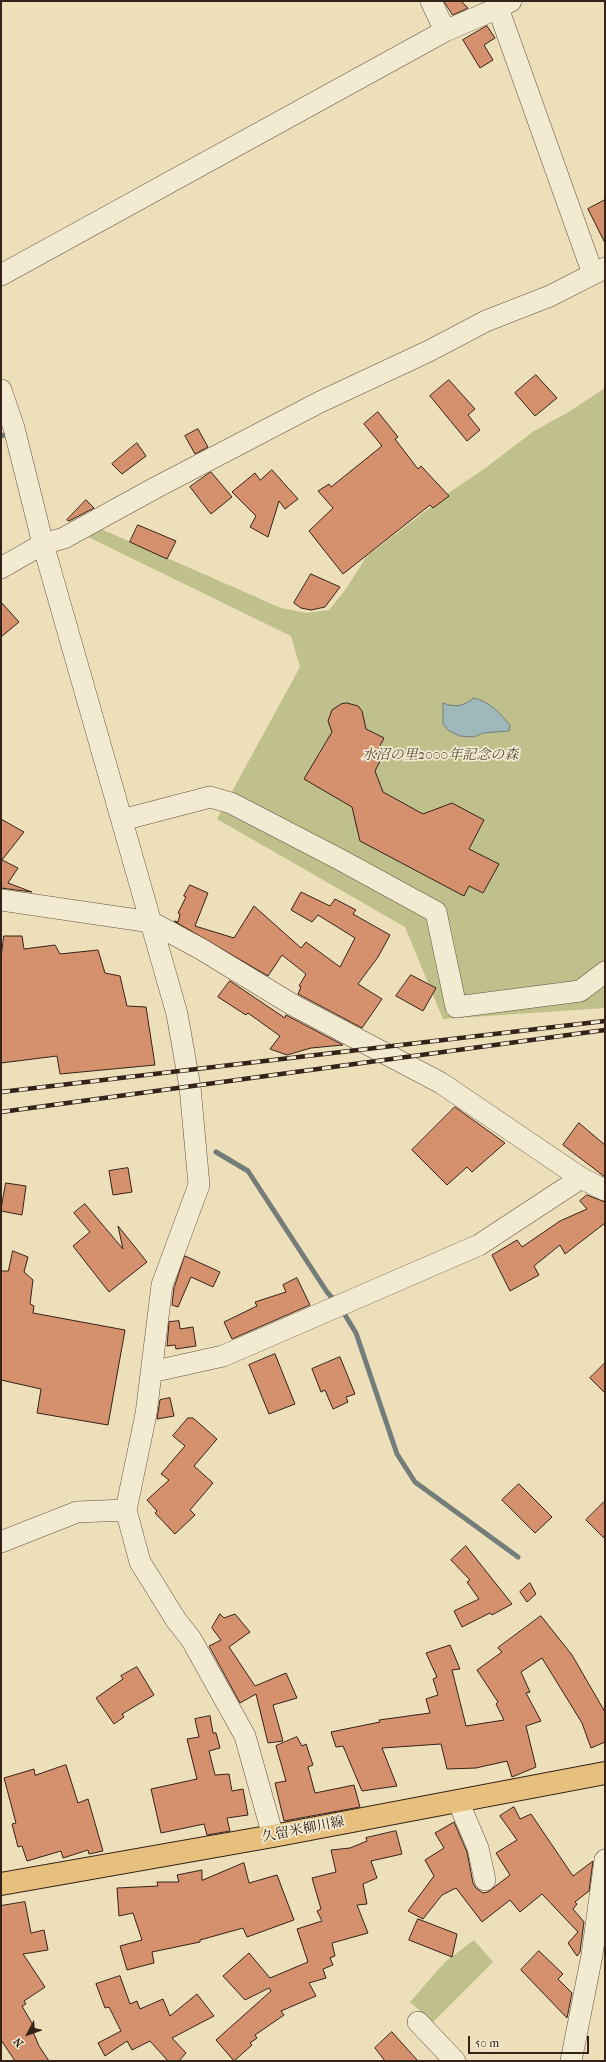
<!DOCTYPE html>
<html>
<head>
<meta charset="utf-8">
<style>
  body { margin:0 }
  #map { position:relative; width:606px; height:2062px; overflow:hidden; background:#eddfb9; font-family:"IM FELL French Canon",serif }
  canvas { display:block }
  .frame { position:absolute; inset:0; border:2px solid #352219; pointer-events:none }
  .north { position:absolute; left:8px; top:2014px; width:40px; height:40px; -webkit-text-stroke:3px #f3ead2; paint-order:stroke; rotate:229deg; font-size:11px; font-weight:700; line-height:16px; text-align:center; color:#352219 }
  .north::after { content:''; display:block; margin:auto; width:14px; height:18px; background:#352219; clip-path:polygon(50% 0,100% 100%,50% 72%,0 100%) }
  .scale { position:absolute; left:468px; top:2036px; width:121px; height:18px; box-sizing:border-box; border:2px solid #352219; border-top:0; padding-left:5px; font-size:12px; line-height:14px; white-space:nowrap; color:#352219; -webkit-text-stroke:3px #f3ead2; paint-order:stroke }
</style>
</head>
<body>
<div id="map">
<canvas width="606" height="2062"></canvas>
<div class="frame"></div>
<div class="north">N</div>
<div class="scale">50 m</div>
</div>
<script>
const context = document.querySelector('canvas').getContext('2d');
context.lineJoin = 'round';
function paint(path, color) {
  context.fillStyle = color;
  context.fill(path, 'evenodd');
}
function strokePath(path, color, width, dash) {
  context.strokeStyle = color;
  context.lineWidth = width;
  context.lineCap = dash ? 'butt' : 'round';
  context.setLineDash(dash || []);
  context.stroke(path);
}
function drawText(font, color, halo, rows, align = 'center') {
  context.font = font + ' "IM FELL French Canon","Noto Serif JP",serif';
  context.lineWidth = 3.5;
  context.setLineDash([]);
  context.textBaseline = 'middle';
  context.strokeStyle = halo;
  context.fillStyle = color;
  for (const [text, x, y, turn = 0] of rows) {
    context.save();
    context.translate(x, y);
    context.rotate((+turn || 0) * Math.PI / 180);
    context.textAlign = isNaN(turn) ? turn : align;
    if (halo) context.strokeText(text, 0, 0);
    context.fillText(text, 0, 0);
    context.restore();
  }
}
const green = new Path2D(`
  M605,388V1008L443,1019L405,927L217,819L300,667L291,636L84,535L101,529L281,608L306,613L329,610L346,589L366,557L450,492L484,469L534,431L567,413Z
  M474,1940L493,1962L433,2022L410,2002L445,1962Z`);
const water = new Path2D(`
  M474,698C490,701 500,714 510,725L509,731L483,733L474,737L460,736L449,731L443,724V703C456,708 463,706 474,698Z`);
const stream = new Path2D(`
  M1,436L8,434
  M216,1152L248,1171L327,1292L336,1302
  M342,1310L356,1333L397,1454L415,1482L518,1557`);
const building = new Path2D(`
  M444,1H461L468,8L453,15Z
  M487,26L495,38L484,45L493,60L480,68L463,40Z
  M605,200V243L588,209Z
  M536,375L557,398L535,416L515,393Z
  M449,380L475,409L468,415L480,430L467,441L430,396Z
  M378,412L398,437L395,439L418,469L421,466L449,496L433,508L430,505L343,574L309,531L333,508L318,491L329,484L331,487L382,446L364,424Z
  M198,429L208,447L195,454L185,436Z
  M137,443L146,456L122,474L112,464Z
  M272,470L298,499L285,509L279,501L268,537L250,527L256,516L232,492L255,473L260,480Z
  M211,472L232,497L211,514L190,487Z
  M86,500L94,508L69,521L67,520Z
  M138,525L176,541L167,559L130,542Z
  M311,574L340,587L325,607L311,610L301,608L294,603Z
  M1,602L19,622L1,637Z
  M347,703L358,706L362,711L366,729L384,738L376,754L382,757L375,771L383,792L423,814L452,803L484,820L469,849L499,864L483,893L469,886L464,896L360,841L352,807L304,779L332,732L328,721L332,710L341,704Z
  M1,819L24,832L2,860L18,868L8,883L32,892L1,888Z
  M190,885L208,893L195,926L234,938L254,906L301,948L306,942L340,967L355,938L318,915L312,922L291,910L301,892L330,906L335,899L356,910L353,914L390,935L378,957L358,984L382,999L362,1028L298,994L301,987L299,986L306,974L282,955L268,976L174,921L178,922L180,914L178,913L186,897L184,896Z
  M4,936H22L24,949L55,945L60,954L98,950L105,973L120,976L127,1006L146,1007L155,1065L60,1074L57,1056L1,1063V959Z
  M411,975L436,988L423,1011L396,996Z
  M230,981L285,1018L286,1015L343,1045L311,1048L287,1055L270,1049L280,1036L248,1013L246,1015L218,997Z
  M455,1107L505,1143L472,1172L467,1167L447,1185L412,1150Z
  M579,1123L605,1145V1177L563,1145Z
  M128,1168L132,1192L113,1195L109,1171Z
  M6,1183L26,1186L22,1215L1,1211Z
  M587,1195L605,1202V1223L565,1254L560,1245L534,1266L539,1275L510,1291L492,1255L517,1240L522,1247L560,1221L587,1209L580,1201Z
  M85,1204L123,1249L118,1226L147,1262L109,1292L73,1246L90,1232L74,1213Z
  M13,1251L28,1257L24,1272L33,1280L30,1304L34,1306L33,1313L125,1330L108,1425L37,1413L41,1389L1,1380V1271H8Z
  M185,1256L220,1272L213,1287L191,1277L178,1307L172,1305L174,1288Z
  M297,1278L310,1305L232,1339L224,1322L257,1306L255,1302L286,1292L283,1285Z
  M179,1321L180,1329L193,1327L196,1346L176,1349L175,1345L167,1346L169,1322Z
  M275,1354L295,1404L269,1414L249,1365Z
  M340,1357L355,1394L346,1397L348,1402L333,1409L325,1390L321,1392L312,1369Z
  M605,1363V1393L590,1378Z
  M170,1398L174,1416L157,1419L160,1400Z
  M188,1418H193L217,1439L194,1466L213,1483L190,1510L195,1515L175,1534L155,1513L157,1511L147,1500L169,1480L161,1474L185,1446L173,1436Z
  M519,1484L552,1517L535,1533L502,1500Z
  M605,1501V1539L586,1520Z
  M466,1546L512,1604L492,1615L490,1613L462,1627L454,1611L479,1599L467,1582L470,1580L451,1560Z
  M530,1583L536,1594L527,1602L520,1592Z
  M220,1614L224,1618L235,1614L250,1632L229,1647L255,1686L286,1673L297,1698L273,1705L283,1741L268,1743L256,1694L240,1703L209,1646L221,1640L212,1628Z
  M541,1616L572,1655L605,1712V1742L591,1748L582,1723L542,1658L521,1672L530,1692L526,1693L541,1721L526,1726L536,1767L512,1777L507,1761L476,1768L447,1769L441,1744L382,1748L397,1786L362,1791L343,1746L336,1747L331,1732L380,1722L379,1720L430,1713L426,1699L438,1695L433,1679L437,1677L426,1653L450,1645L460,1669L452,1670L466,1726L504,1720L496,1704L498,1702L477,1670L502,1652L498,1648Z
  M137,1667L154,1695L122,1714L124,1717L114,1724L96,1698L123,1679L121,1676Z
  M210,1716L213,1733H216L220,1748L209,1751L215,1775L229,1774L232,1791L243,1789L248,1815L227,1818L230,1831L207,1835L204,1824L161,1833L151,1789L197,1779L187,1739L199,1737L195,1719Z
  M297,1737L302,1746L306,1744L313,1765L308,1767L315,1793L354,1785L360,1807L284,1821L275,1783L286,1781L276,1746Z
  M66,1765L78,1803L88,1799L103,1851L89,1854L88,1850L63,1858L61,1851L27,1861L22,1846L18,1847L12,1824L16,1823L4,1778L34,1769L35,1775Z
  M514,1807L520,1819L531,1814L573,1876L593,1861L589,1891L575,1902L577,1904L573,1909L584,1922L580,1952L577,1956L568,1943L578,1932L542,1894L520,1912L510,1900L482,1922L456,1888L442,1895L423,1919L408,1911L434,1876L425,1860L444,1848L435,1833L454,1822L467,1852L473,1883L476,1888L483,1893L488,1892L510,1875L496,1853L517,1840L500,1816Z
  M396,1831L402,1854L371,1861L377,1878L363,1884L367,1904L357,1905L368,1933L332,1943L335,1956L330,1958L333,1965L323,1969L326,1978L309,1983L316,1996L281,2011L284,2015L255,2035L257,2038L250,2043L252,2045L234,2061L216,2040L271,1991L269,1988L245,2000L223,1976L249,1953L270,1978L308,1962L297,1929L322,1921L317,1911L321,1909L312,1878L336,1872L331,1850L350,1848L367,1841L366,1838Z
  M244,1863L249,1883L277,1875L294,1920L247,1937L243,1928L200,1940V1942L152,1952L154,1963L127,1970L120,1946L142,1940L133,1913L119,1916L117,1888L158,1886L157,1882H179L177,1875L202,1870V1880Z
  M25,1902L31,1933L44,1930L48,1950L23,1954L45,1987L24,2001L26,2004L22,2006L33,2025L31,2027L39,2046L49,2061H15L1,2040V1906Z
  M418,1919L457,1934L452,1957L409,1940Z
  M539,1951L563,1974L558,1979L572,1993L567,2018L521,1970Z
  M120,1976L130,2004L137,2001L140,2009L163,1999L170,2016L197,1994L214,2016L172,2038L186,2053L179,2061H168L150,2041L132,2050L127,2041L105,2056L98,2043L121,2031L109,2007L105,2008L96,1984Z
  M392,2032L418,2061H385L375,2048Z`);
const minor = new Path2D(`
  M431,1L445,31
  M498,8L593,274
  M1,275L445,31L498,8L511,1
  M1,390L14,428L43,544L177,1014L190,1087L199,1185L162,1285L146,1414L126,1510L140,1562L176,1620L191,1639L245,1736L273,1836
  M1,568L43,544L64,538L155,488L320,402L429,351L486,321L550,296L605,268
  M122,820L210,797L231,803L339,859L436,912L456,1007L580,991L605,972
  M1,900L151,922L201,949L293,1005L441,1083L581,1178L605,1190
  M151,1372L223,1356L479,1245L581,1178
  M1,1542L77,1512L126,1510
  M458,1801L478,1848L485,1880
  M418,2022L455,2061
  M571,2061L592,1955L605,1860`);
const major = new Path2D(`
  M1,1884L273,1836L605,1773`);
const rail = new Path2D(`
  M1,1092L605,1021
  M1,1112L605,1030`);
const parkNames = [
  ["水沼の里2000年記念の森",440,756]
];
const streetNames = [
  ["久留米柳川線",303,1830,-11]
];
paint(green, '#bfc08b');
paint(water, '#9fb9bb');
strokePath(water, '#757d7a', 1);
strokePath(stream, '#757d7a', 5);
paint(building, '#d5916d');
strokePath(building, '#352219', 1);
strokePath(minor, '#635141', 22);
strokePath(major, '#352219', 24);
strokePath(minor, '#f3ead2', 21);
strokePath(major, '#e6c07c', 22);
strokePath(rail, '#352219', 4.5);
strokePath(rail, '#f3ead2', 3, [9]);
drawText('italic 14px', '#584a36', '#f3ead2', parkNames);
drawText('14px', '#352219', '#f3ead2', streetNames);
</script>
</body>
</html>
